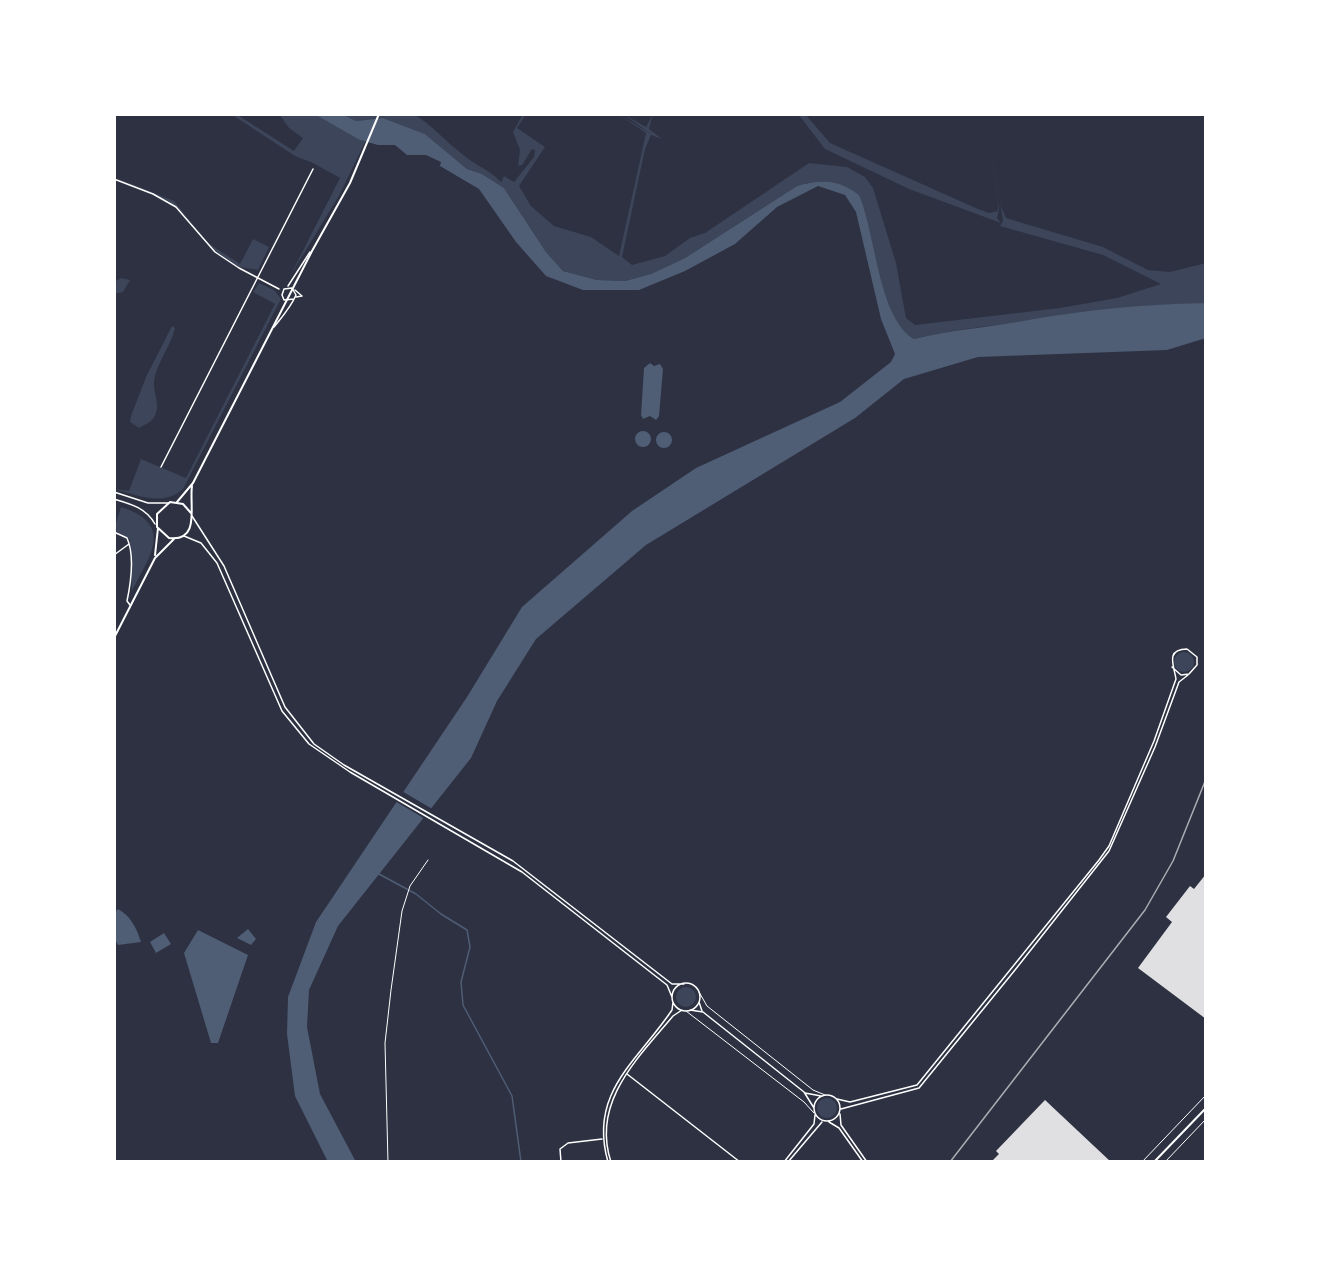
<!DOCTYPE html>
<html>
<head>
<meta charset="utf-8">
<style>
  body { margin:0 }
  #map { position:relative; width:1320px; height:1276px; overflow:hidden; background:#2d3142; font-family:"Zilla Slab",serif }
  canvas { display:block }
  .frame { position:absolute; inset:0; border:116px solid #fff; pointer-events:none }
</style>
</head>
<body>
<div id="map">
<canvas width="1320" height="1276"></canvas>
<div class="frame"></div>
</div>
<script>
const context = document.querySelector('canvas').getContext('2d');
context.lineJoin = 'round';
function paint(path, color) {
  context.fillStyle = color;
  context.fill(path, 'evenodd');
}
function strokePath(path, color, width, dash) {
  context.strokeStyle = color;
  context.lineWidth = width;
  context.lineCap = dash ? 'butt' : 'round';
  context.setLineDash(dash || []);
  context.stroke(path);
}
const green = new Path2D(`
  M231,114H236L294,151L303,138L289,128L279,114H286V116L314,114L365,142L340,194L289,278L340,178L313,163L295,156Z
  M342,114C355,114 407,111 415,115C432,125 445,141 461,153C474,165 489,169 501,182L504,176L514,182L534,157L535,150L532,149L522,165L518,166L520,150L513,132L523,114H526L517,128L545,147L519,186L531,206L554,226L591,237L619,256L646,133L618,114L651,134L623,114L646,127L653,114L649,129L662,139L651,135L645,149L622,257L632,265L665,256L690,238L705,233L809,163L847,167L865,177L873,188L896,263L906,318L915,325L1060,308L1117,298L1161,284L1103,255L1000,226L1003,221L987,114L1001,206L1006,218L1103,247L1148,270L1170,272L1206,263V303C1143,304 1081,314 1018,322C983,327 949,330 914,339C878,319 876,232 859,195C838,179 822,179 797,186L685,258L651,274L625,281L597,280L563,271L546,252L504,188L482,174L467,169L425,134L383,118L356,121Z
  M798,114H805L830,143L978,209L989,213L998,211V204L985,114L999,209L997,218L1001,223L909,189L825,149Z
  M114,177L174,201L208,243L240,264L253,239L269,247L258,270L239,267L213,250L185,215L168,201Z
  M121,278L130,280L123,292L114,294V282Z
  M259,283L274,290L281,299L183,489C164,507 136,495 114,489L129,491L141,459L186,478L275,304L253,292Z
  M172,326L175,328C171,345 160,358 155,376C151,389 160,401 156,413C153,422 146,424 139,428L130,422L131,416L146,377Z
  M121,507C175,524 150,556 132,591L130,540L114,530Z
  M1174 662a10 10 0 1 1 20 0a10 10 0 1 1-20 0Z
  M676 997a10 10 0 1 1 20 0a10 10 0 1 1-20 0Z
  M817 1108a10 10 0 1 1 20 0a10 10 0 1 1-20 0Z`);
const water = new Path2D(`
  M314,114H342L356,121L383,118L425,134L467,169L482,174L504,188L546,252L563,271L597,280L625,281L651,274L685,258L797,186C822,179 838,179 859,195C876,232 878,318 914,339C953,329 985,328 1023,321C1083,310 1145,304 1206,303V338L1167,350L978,357L904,379L855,418L646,545L536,639L497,701L471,758L338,926L309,990L307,1027L320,1094L356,1162H328L295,1096L287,1034L288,997L316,922L467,697L522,607L632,511L696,468L840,402L891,362L895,354L881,319L856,212L845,195L818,186L777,207L735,244L685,271L639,290H583L546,276L516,242L479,189L440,166L441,162L426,155H407L395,145H378L360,140Z
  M650,363L654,366L660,364L663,369L659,416L656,420L650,416L643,419L641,415L644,368Z
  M635 439a8 8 0 1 1 16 0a8 8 0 1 1-16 0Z
  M656 440a8 8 0 1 1 16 0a8 8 0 1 1-16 0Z
  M118,909C131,916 137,929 141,942L118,945L114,938V913Z
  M248,929L256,939L251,945L237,938Z
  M198,930L248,955L218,1043H211L184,953Z
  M164,933L171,944L156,953L150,942Z`);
const pier = new Path2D(`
  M400,790L434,810L427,820L393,800Z`);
const stream = new Path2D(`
  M379,874L416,894L441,914L467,930L470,947L461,982L463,1005L512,1096L521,1162`);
const building = new Path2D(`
  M1206,874V1019L1138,968L1172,922L1166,917L1190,886L1194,889Z
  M1045,1100L1111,1162H991L999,1154L996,1151Z`);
const path = new Path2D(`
  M388,1162L385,1043L391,990L402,911L410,886L428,860`);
const service = new Path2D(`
  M699,992L707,1006L813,1090L825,1095
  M686,1011L804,1102L814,1113
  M1142,1162L1206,1095
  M1165,1162L1206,1119`);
const minor = new Path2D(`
  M295,290L302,296L296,297
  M161,467L313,169
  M114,492L148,503H169
  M114,499C131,504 146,508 155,524
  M192,516L224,566L285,707L314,744L344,765L513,861L672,984H684
  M114,532L127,538C135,556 131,582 127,601L130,605
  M184,536L201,543L217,563L282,711L309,744L350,772L522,872L667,985L672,997
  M114,555L129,544
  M672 997a14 14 0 1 1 28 0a14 14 0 1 1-28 0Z
  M699,1002L702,1011
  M690,1010L703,1012L804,1092L814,1108
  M627,1074L740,1162
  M805,1093L821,1096
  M814 1108a13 13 0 1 1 26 0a13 13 0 1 1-26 0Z
  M837,1099L850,1102L917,1085L1099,860L1109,846L1154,741L1176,679C1174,666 1165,649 1187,649L1197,657V665L1189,674L1181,675L1172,667
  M841,1109L919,1088L1015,970L1109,851L1155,747L1179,682L1188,675
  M840,1114L841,1125L867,1162
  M829,1122L839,1128L863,1162
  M561,1162L560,1149L568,1143L602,1139
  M608,1162C588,1092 638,1061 672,1010L673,1002
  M611,1162C591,1102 638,1058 673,1016L682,1010
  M784,1162L814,1124L815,1115
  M788,1162L822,1122`);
const tertiary = new Path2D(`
  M114,179L153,194L176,207L215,252L239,268L279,289
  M288,286L310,252
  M274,327C282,317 291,307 296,295L292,288L284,289L282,295L284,300L294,299`);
const secondary = new Path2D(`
  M177,502L193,483L312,251L350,183L379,114
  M191,513L183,504L170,502L157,514V527L169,538C201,542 189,505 192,486
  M155,555L158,528
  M114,638L155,558L174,539
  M1154,1162L1206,1108`);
const rail = new Path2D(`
  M950,1162L1145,910L1173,861L1206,779`);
paint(green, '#3c4559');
paint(water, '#4f5d75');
paint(pier, '#2d3142');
strokePath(stream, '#4f5d75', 1.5);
paint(building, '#e0e0e3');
strokePath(path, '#fff', 1);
strokePath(service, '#fff', 1);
strokePath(minor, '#fff', 1.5);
strokePath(tertiary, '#fff', 1.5);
strokePath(secondary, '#fff', 2);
strokePath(rail, '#abadb3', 1.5);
</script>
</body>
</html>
